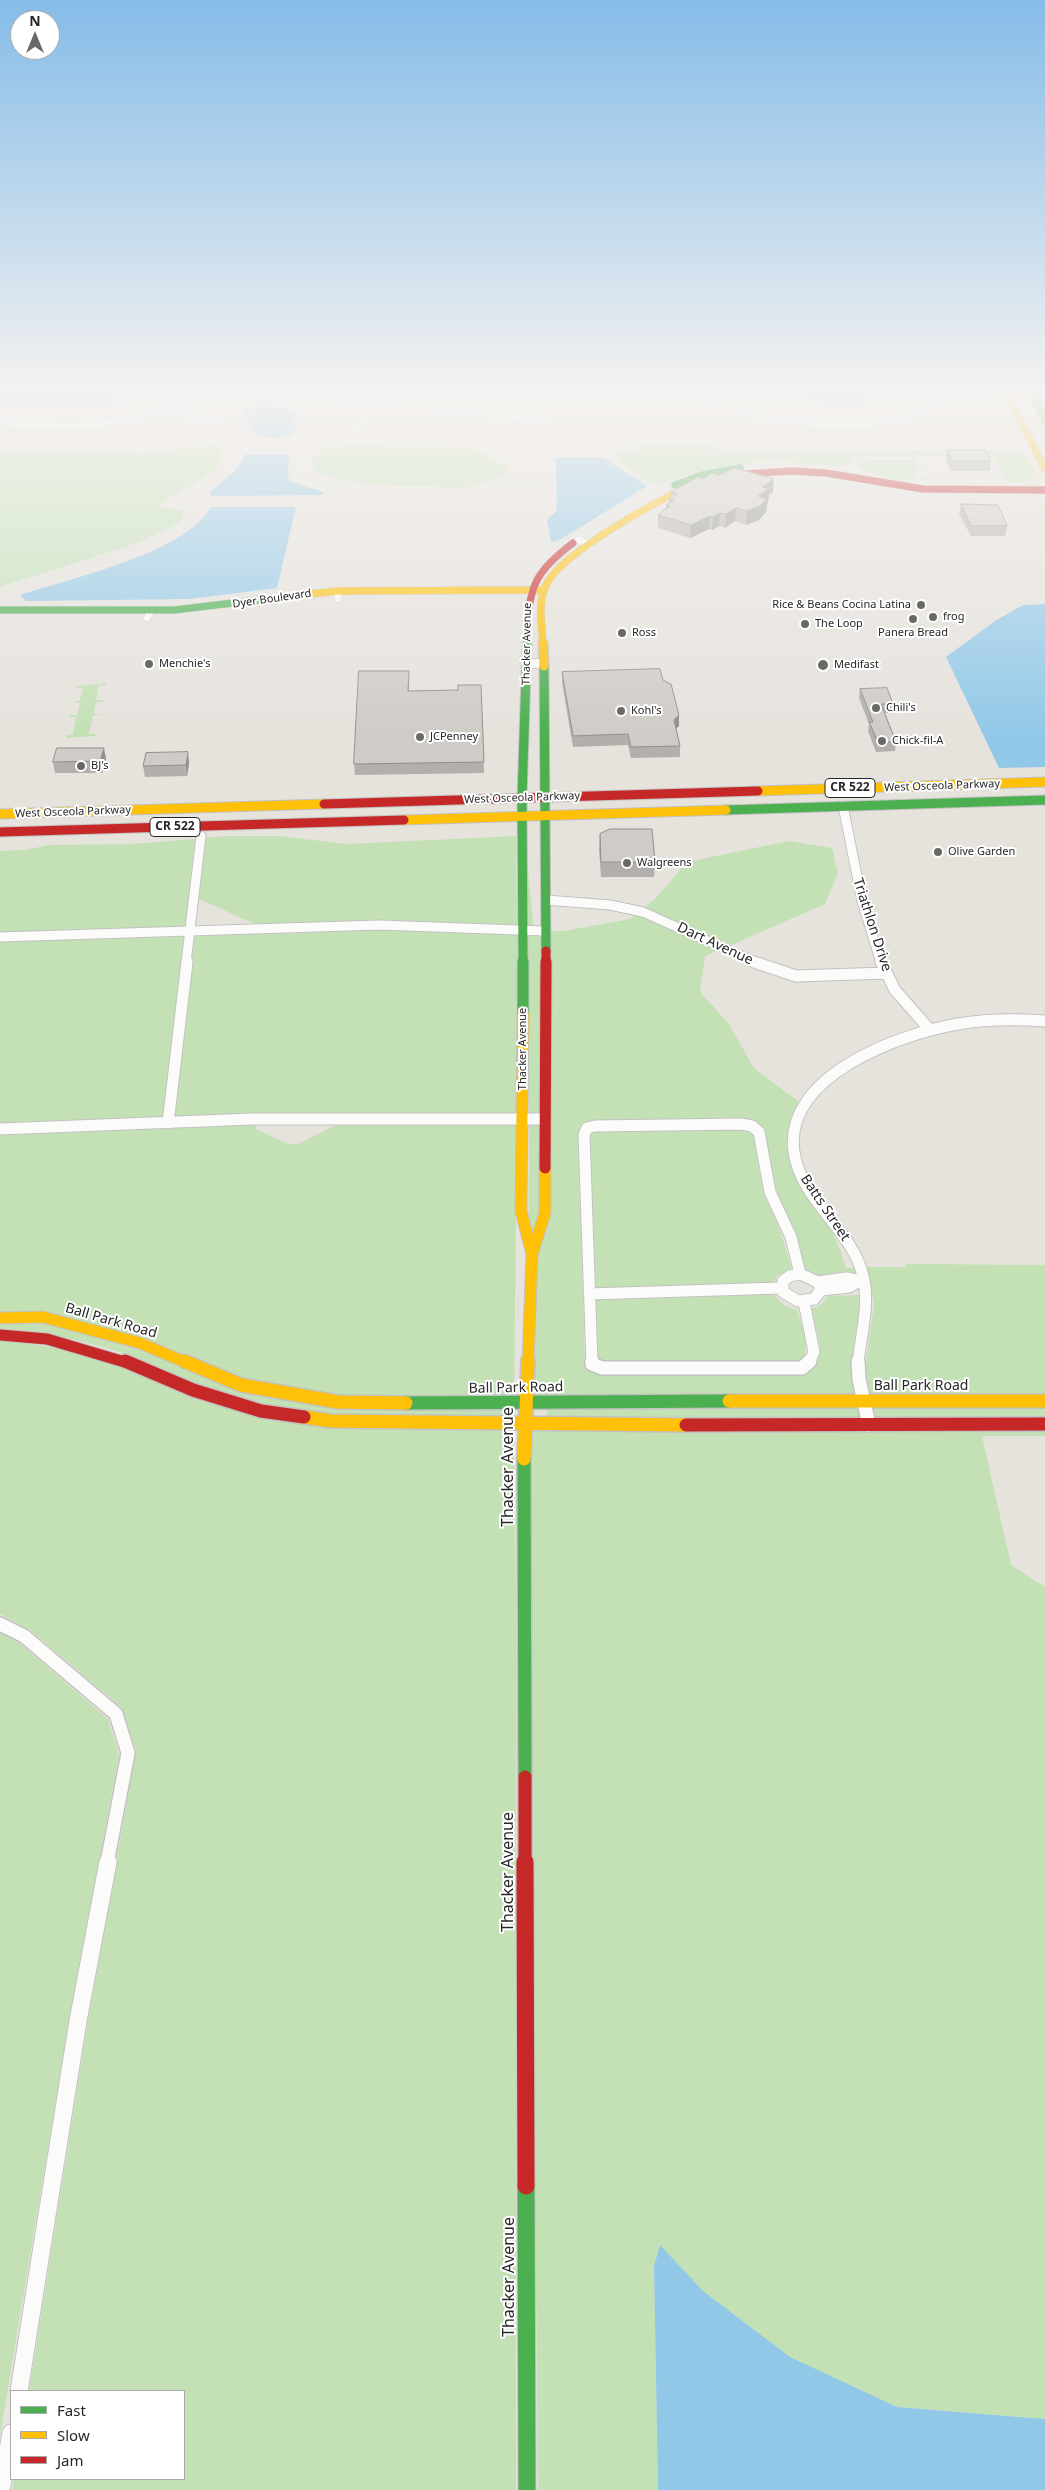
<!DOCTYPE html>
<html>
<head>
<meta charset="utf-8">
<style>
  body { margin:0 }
  #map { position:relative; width:1045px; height:2490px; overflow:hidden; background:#e6e3dd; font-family:"Noto Sans",sans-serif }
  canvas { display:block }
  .legend { position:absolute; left:10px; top:2390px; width:175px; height:90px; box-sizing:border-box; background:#fff; border:1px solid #a9a9a9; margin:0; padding:6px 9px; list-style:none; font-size:15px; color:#272727 }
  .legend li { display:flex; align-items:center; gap:10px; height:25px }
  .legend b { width:25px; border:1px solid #a9a9a9 }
  .north { position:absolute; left:10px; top:10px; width:50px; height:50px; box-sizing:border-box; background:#fff; border:1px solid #a9a9a9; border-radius:50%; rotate:0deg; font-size:14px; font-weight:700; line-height:20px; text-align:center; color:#272727 }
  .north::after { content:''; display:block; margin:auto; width:18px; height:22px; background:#6a6967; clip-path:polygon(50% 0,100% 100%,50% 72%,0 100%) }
</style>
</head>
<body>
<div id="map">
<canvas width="1045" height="2490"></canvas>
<ul class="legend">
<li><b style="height:6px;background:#4caf50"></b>Fast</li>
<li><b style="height:6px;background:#ffc107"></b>Slow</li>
<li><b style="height:6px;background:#c62828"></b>Jam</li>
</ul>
<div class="north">N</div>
</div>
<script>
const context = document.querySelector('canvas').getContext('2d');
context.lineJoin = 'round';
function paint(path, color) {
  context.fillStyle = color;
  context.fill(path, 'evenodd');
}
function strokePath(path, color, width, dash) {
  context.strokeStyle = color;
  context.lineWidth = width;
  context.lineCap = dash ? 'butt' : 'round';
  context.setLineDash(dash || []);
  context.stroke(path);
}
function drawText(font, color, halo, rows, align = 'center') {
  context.font = font + ' "Noto Sans",sans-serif';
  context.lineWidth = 4;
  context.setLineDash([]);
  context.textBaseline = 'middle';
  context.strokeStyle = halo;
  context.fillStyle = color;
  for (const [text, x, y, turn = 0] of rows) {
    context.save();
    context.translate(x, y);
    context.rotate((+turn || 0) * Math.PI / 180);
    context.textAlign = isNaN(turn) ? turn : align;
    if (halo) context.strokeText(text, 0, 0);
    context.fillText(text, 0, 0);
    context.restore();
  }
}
const green = new Path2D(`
  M633,445H719H715V452H645Z
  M221,446L222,456L216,470L159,504L163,508L184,510L180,523L138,543L0,587V452L69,451L138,454L183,448Z
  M357,446L468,448L479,451L507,469L504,476L467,487L395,486L339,480L316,472L310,463L323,448Z
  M841,451H1023L1037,475H1032L1029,482H1007L995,458C972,451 948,456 925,457L924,455H913V457H849L850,464C839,469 795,461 776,461C746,461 715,468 685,475C678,477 671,482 663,483C643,484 624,465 611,453H834L836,455Z
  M870,460H914L918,471H927V468L930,471L910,473L915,474V478L921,479L922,477L930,479C914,482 874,476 860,469L858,465L861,461Z
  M106,683V685L98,686L96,700H103V702H96L94,714H101L93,716L89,734H95L96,736L66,738V735H73L76,717H70V715H77L80,703H73L80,700L83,688H77V686Z
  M225,836H280L346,844L516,836L517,927L257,925L199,899L205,838Z
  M195,839L185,927L0,933V851L24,850L50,845L132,844Z
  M789,841L832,848L838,873L825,904L729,946L644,908L655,899L687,862Z
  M526,850L534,931H564L630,919L637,913L719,950L705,956L700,992L729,1024L754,1068L799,1102C781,1131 786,1166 805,1193C812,1204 822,1213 828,1225C837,1238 841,1253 846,1268H854L856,1275L821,1278L806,1271L793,1228L776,1191L763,1130L584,1124L578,1135L585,1364L589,1369L807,1372C830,1357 816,1332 811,1309L822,1304L828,1296L859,1295L860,1304L851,1366L857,1395L528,1397L529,1115Z
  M380,928L517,934V1115L175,1118L195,934L271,932L296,934L303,931Z
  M184,935L163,1118L0,1125V940Z
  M256,1124V1129L288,1144H298L338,1124H517L514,1397L340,1396L244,1379L144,1338L44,1312H0V1134Z
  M741,1128L749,1130L753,1133L763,1192L780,1230L792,1270L778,1275L773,1283L596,1289L590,1136L592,1131Z
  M906,1264L1045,1265V1395H871L865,1368L874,1305L867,1267H907Z
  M773,1294L785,1306L797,1310C801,1324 813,1352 799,1362H604L598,1360L596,1300Z
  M0,1323H41L137,1348L239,1391L338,1408L514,1409V1418C432,1416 346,1422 265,1405C214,1394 167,1370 119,1352C80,1339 40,1333 0,1330Z
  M0,1341C38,1344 75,1350 111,1363C161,1381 208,1407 261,1417C343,1434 430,1429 514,1430L516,1622V2490H12L14,2479H184V2391H29L88,2021L136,1750L122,1708L30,1630L0,1614Z
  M599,1407H859L861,1418H547V1408Z
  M873,1407H1045V1418H875Z
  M528,1430L1045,1431V1436H982L1011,1565L1045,1587V2419L897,2407L790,2358L703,2291L660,2246L654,2266L658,2490H538Z
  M0,1633L18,1642L108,1719L119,1755L69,2021L0,2436Z`);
const water = new Path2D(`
  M0,388H139L137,392L109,403L5,404L0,403Z
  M754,388H873L875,395C862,412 773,395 754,388Z
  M261,405L292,409L296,414L294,423L296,431C286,441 266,438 254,434L252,425L242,413Z
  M246,454L289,455L288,476L290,481L323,492L322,495L211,496L210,492L236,470Z
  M597,457L605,459L647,486L558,541L551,542L547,520L557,510L556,458Z
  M211,507H296L277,588L190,599L26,601L20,595C71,578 184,554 211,507Z
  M1045,604V767L999,768L946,657L995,621L1023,605Z
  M660,2245L703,2291L790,2357L897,2407L1045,2419V2490H658L654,2266Z`);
const streetFar4 = new Path2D(`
  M290,388L425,410L552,420
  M693,388C699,392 705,398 712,401C761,425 861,432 913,416C920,414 927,409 934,406L931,388
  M162,410L198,418L221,420
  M0,423C53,425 115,431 164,409C176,403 186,395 197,388
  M356,427L380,403
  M578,540L590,544
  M338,591V599
  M147,618L152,610`);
const streetFar3 = new Path2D(`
  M525,664L544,663
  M843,806L862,901L881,963
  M546,900L610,905L643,912L757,963
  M0,937L380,925L545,931
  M186,963L201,836`);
const streetFar2 = new Path2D(`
  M754,962L796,976L886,973
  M881,962L895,990L930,1030
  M168,1123L187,962
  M0,1129L252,1119H544
  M800,1274L818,1282L821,1290L814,1299L798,1301L783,1292V1281L790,1276Z
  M818,1282L846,1278L864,1281
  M821,1290L849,1287L858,1282
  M589,1294L781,1288
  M804,1302L814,1352L809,1363
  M592,1363L584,1135L587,1128L595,1126L741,1124L752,1126L759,1132L770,1192L791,1237L800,1274
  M858,1363C861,1334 870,1305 863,1276C852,1229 801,1201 794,1152C783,1076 899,1034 958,1024C987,1019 1016,1019 1045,1021`);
const streetFar1 = new Path2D(`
  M592,1361V1364L602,1368H802L810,1361
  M858,1361L859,1379L869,1425
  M0,1624L24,1636L116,1714L128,1753L107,1863`);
const street = new Path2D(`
  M19,2391L78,2021L108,1862
  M2,2485L11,2433`);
const fastFar4 = new Path2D(`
  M1029,388L1045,421
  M675,485L702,475L740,468
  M0,610H174L300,595
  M527,644V630`);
const fastFar3 = new Path2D(`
  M544,666L546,951
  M726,810L1045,800
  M523,963L522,798L527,643`);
const fastFar2 = new Path2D(`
  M523,962V1013`);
const fastFar1 = new Path2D(`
  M406,1403L729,1401
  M524,1459L525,1777`);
const fast = new Path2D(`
  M526,2186L527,2490`);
const slowFar3 = new Path2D(`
  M1004,388L1045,469
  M300,595L338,591L538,590
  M543,644C542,626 537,600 547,583C565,551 654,503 689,486`);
const slowFar2 = new Path2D(`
  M543,643L544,666
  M758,791L1045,782
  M0,814L324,804
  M404,820L726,810`);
const slowFar1 = new Path2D(`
  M523,1013L521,1211L532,1254
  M0,1318L43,1317L140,1343L187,1363
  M528,1363L532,1254L545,1213V1168`);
const slow = new Path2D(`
  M184,1361L241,1385L338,1402L406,1403
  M729,1401H1045
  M304,1417L331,1421L686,1425
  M524,1459L528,1361`);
const jamFar4 = new Path2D(`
  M730,475L792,471L826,473L923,489L1045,490
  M527,630C529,585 537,570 573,543`);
const jamFar3 = new Path2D(`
  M324,804L758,791
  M0,832L404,820
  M546,963V951`);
const jamFar2 = new Path2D(`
  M545,1168L546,962
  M0,1335L47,1339L128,1363`);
const jamFar1 = new Path2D(`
  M125,1361L193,1390L261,1411L304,1417
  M686,1425L1045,1424
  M525,1777V1863`);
const jam = new Path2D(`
  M525,1862L526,2186`);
const wall = new Path2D(`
  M947,450L991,461L990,471H950L946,460Z
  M703,479L773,492L769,495L766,512L759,520L746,525L735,521L725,528L719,526L712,530L709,529L690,538L658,528V515L665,509L666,505L669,503V499L671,498V492Z
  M961,504L1007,526L1005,536H971L959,514Z
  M562,672L663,680L679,726L676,728L680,746V757L631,758L628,745L573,747L562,683Z
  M409,681V691L458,690L481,685L484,773L355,775L354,764Z
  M860,689L893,704L892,713H885L896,742L895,751L876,752L868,731L869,724L859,698Z
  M106,759L102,773H55L53,762Z
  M189,763L187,776L145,777L143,766Z
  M600,834L655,862L654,877H601L599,849Z`);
const shadedWall = new Path2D(`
  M774,479L773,492L769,495L766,512L759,520L746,525L747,511L758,496L762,487Z
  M736,508L735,521L725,528L726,514Z
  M720,513L719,526L712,530L713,517Z
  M710,516L709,529L690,538L691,525Z
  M679,715V726L673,731L674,720Z
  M104,748L106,759L102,773L100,761Z
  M188,752L189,763L187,776L186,765Z`);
const building = new Path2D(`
  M947,450H986L991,461H952Z
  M735,468L774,479L762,487L769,489L758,496L767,499L760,506L747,511L736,508L726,514L720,513L713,517L710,516L691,525L658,515L670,506L666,505L674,500L669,499L677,494L671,492L698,477L703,479L712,473L719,475Z
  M961,504L998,505L1007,526H972Z
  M660,669L663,680L671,684L679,715L674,720L680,746L631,747L628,734L573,736L562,672Z
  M359,671H409L408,691L458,690V685H481L484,762L354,764Z
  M887,688L893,704H881L896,742H878L869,722H873L860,689Z
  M57,748H104L100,761L53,762Z
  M188,752L186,765L143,766L146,753Z
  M610,829H652L655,862H601L600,834Z`);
const markers = [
  [921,605,5,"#6a6967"],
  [933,617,5,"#6a6967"],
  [913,619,5,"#6a6967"],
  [805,624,5,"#6a6967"],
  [622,633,5,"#6a6967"],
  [149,664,5,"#6a6967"],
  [823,665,6,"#6a6967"],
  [876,708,5,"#6a6967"],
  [621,711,5,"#6a6967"],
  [420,737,5,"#6a6967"],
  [882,741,5,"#6a6967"],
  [81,766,5,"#6a6967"],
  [938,852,5,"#6a6967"],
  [627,863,5,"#6a6967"]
];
const farStreetnames = [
  ["Dyer Boulevard",272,599,-8],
  ["Thacker Avenue",527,644,-89],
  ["West Osceola Parkway",942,786,-2],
  ["West Osceola Parkway",522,798,-2],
  ["West Osceola Parkway",73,812,-2],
  ["Thacker Avenue",523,1049,-90]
];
const farPoinames = [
  ["Rice & Beans Cocina Latina",911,605,"right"],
  ["frog",943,617],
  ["The Loop",815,624],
  ["Ross",632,633],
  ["Panera Bread",913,633,"center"],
  ["Menchie's",159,664],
  ["Medifast",834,665],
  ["Chili's",886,708],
  ["Kohl's",631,711],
  ["JCPenney",430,737],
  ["Chick-fil-A",892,741],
  ["BJ's",91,766],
  ["Olive Garden",948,852],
  ["Walgreens",637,863]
];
const shields = [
  [850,788,50],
  [175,827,50]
];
const shieldNames = [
  ["CR 522",850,788],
  ["CR 522",175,827]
];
const streetNames = [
  ["Triathlon Drive",872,925,72],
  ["Dart Avenue",715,944,25],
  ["Batts Street",825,1208,56],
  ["Ball Park Road",111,1321,16],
  ["Ball Park Road",921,1386],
  ["Ball Park Road",516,1388,-1]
];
const nearStreetnames = [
  ["Thacker Avenue",508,1467,-90],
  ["Thacker Avenue",508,1872,-90],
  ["Thacker Avenue",509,2277,-90]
];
paint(green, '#c3e1b5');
paint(water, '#91c8e8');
strokePath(streetFar4, '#c3c2c2', 8);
strokePath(streetFar3, '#c3c2c2', 11);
strokePath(streetFar2, '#c3c2c2', 13);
strokePath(streetFar1, '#c3c2c2', 16);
strokePath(street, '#c3c2c2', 19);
strokePath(fastFar4, '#c3c2c2', 8);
strokePath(fastFar3, '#c3c2c2', 11);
strokePath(fastFar2, '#c3c2c2', 13);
strokePath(fastFar1, '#c3c2c2', 16);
strokePath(fast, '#c3c2c2', 19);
strokePath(slowFar3, '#c3c2c2', 8);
strokePath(slowFar2, '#c3c2c2', 11);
strokePath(slowFar1, '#c3c2c2', 13);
strokePath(slow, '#c3c2c2', 16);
strokePath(jamFar4, '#c3c2c2', 8);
strokePath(jamFar3, '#c3c2c2', 11);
strokePath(jamFar2, '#c3c2c2', 13);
strokePath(jamFar1, '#c3c2c2', 16);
strokePath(jam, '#c3c2c2', 19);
strokePath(streetFar4, '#fbfbfa', 7);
strokePath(streetFar3, '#fbfbfa', 9);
strokePath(streetFar2, '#fbfbfa', 11);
strokePath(streetFar1, '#fbfbfa', 13);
strokePath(street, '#fbfbfa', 17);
strokePath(fastFar4, '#4caf50', 7);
strokePath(fastFar3, '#4caf50', 9);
strokePath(fastFar2, '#4caf50', 11);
strokePath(fastFar1, '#4caf50', 13);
strokePath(fast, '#4caf50', 17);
strokePath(slowFar3, '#ffc107', 7);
strokePath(slowFar2, '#ffc107', 9);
strokePath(slowFar1, '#ffc107', 11);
strokePath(slow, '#ffc107', 13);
strokePath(jamFar4, '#c62828', 7);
strokePath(jamFar3, '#c62828', 9);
strokePath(jamFar2, '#c62828', 11);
strokePath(jamFar1, '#c62828', 13);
strokePath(jam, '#c62828', 17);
paint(wall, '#b2afac');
paint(shadedWall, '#918f8c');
paint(building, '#cfccc8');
strokePath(building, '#918f8c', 1);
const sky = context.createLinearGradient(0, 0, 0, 737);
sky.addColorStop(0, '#85bce8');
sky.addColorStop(0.53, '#f4f2f0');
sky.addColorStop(1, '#f4f2f000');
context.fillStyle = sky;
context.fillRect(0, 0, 1045, 737);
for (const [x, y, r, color] of markers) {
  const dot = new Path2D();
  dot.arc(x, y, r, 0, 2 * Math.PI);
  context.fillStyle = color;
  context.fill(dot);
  strokePath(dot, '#fff', 2);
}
drawText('11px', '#272727', '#fff', farStreetnames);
drawText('11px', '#272727', '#fff', farPoinames, 'left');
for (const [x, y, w] of shields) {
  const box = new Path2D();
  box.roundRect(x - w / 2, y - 9.5, w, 19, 4);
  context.fillStyle = '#fff';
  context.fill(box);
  strokePath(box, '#272727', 1);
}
drawText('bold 12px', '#272727', null, shieldNames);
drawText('14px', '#272727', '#fff', streetNames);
drawText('16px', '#272727', '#fff', nearStreetnames);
</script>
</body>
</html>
